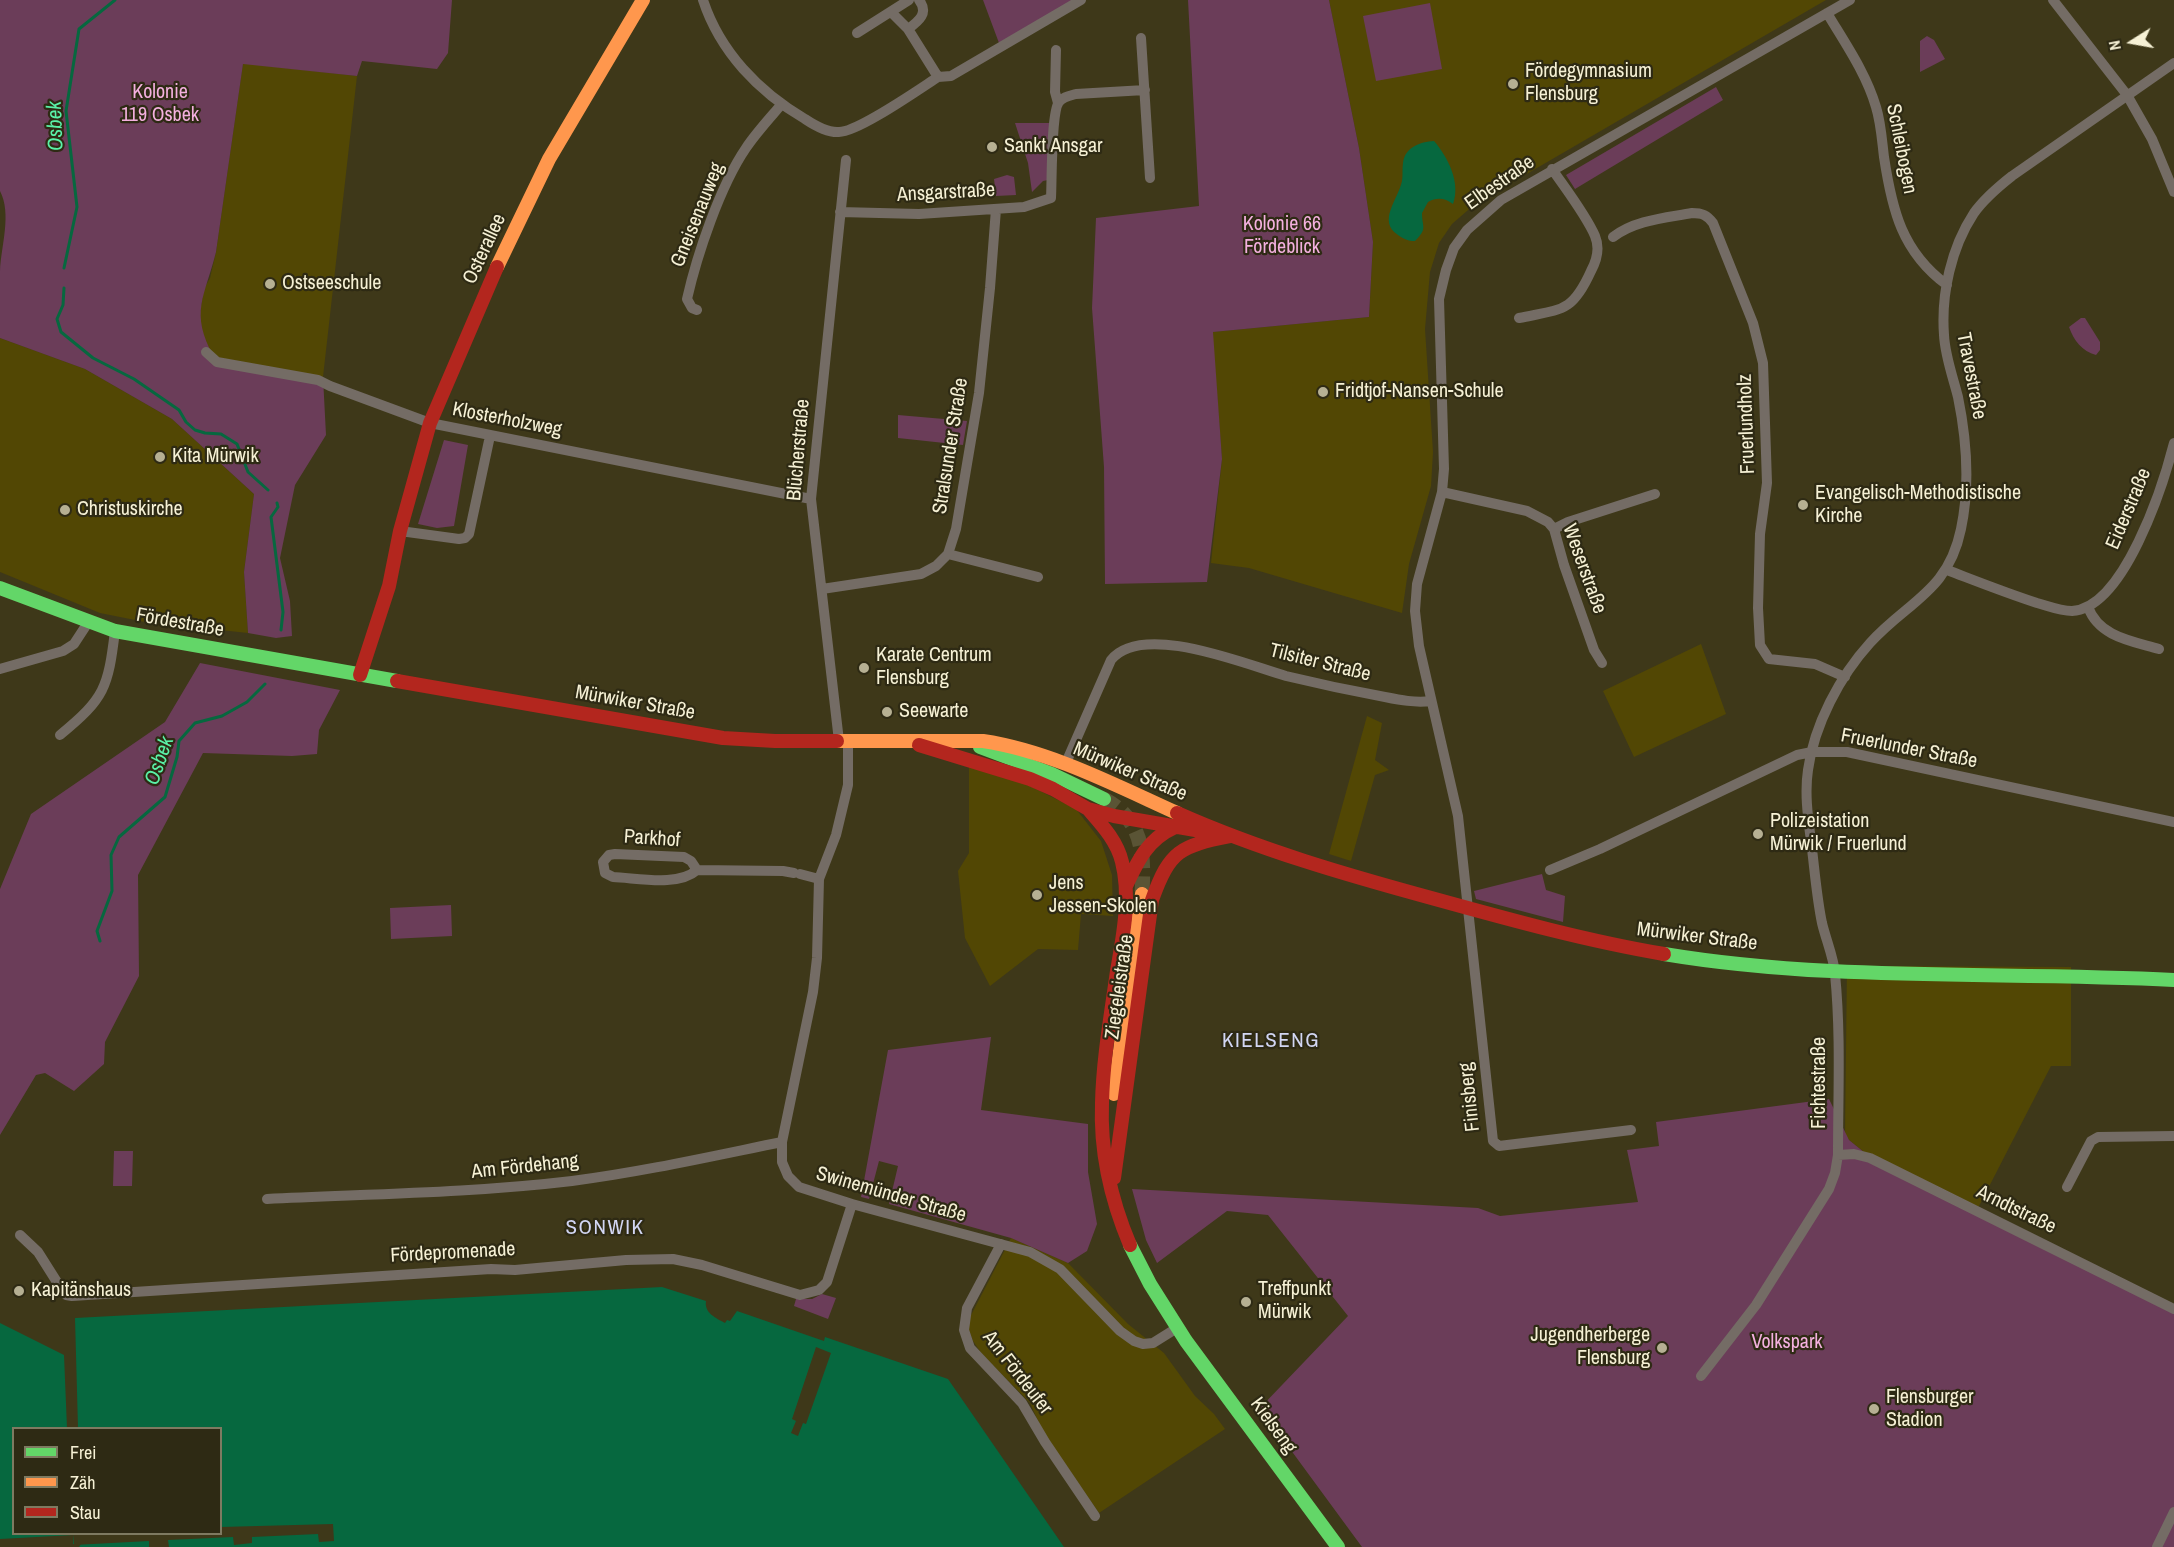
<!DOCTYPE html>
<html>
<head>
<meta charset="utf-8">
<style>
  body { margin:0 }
  #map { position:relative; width:2174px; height:1547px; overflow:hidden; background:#3e3819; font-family:"Archivo Narrow",sans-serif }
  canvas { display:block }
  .legend { position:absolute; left:12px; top:1427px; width:210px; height:108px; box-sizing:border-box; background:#2e2a14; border:2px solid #7e7a61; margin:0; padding:8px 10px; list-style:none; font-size:18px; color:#f6f1d5 }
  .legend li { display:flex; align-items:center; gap:12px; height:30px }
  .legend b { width:30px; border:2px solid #7e7a61 }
  .north { position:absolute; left:2102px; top:12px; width:60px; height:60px; -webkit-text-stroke:4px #2e2a14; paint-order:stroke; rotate:259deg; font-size:16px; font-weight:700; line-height:24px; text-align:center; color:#f6f1d5 }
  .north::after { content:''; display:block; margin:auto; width:21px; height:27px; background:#f6f1d5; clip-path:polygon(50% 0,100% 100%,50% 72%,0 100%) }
</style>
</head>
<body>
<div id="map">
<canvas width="2174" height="1547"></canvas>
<ul class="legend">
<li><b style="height:8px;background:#63d668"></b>Frei</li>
<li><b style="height:8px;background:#ff974d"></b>Zäh</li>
<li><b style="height:8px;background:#b3261e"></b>Stau</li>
</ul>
<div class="north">N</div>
</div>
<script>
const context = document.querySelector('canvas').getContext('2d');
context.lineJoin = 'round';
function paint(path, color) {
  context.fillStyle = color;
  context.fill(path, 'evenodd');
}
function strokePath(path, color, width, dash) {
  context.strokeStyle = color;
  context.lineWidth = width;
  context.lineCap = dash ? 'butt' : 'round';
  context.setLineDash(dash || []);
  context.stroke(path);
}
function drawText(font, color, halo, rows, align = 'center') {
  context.font = font + ' "Archivo Narrow",sans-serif';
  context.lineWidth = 4.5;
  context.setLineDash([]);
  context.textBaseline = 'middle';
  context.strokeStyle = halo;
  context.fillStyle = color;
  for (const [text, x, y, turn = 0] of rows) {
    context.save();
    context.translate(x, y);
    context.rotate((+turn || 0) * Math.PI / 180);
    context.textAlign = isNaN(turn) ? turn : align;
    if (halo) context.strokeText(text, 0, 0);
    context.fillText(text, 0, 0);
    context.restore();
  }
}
const built = new Path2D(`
  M1329,0H1826L1475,204L1452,224L1439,243L1430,272L1425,329L1433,452L1431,486L1409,564L1402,613L1249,568L1211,563L1222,459L1212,332L1369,317L1373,242L1359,148Z
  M243,63L357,76L323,377L214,357L205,342L199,317L204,289L210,278L216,252Z
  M0,338L85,369L172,419L254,494L244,572L248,633L145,622L100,613L0,572Z
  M1701,644L1726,714L1634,757L1603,691Z
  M1367,716L1382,723L1375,760L1389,770L1375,775L1351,861L1329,854Z
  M969,767L1018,780L1076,809L1101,841L1112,875L1113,916L1081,914L1078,950L1038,949L990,986L965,938L958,871L969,853Z
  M1847,966L2071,967V1066H2051L1977,1210L1870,1157L1849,1140L1845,1134Z
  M1011,1238L1068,1263L1128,1324L1164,1353L1195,1396L1214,1414L1225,1429L1099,1513L1043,1432L1030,1403L982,1354L973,1341L969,1330V1319Z`);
const green = new Path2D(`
  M0,0H452L448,53L437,69L362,61L357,76L243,64L216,252C205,297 189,312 214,357L323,377L326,435L295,485L280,558L290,601L292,636L276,638L248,633L244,572L254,494L172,419L85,369L0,338C0,316 0,293 0,271C1,246 12,214 0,191Z
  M983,0H1074L999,43Z
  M1188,0H1329L1359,148L1373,242L1369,317L1213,332L1222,459L1207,582L1105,584L1104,467L1092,308L1096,218L1199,206Z
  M1430,3L1442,69L1376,81L1363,16Z
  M1927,36L1934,40L1945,59L1920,72V41Z
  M1716,87L1723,100L1575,189L1566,175Z
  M1015,123H1051L1048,180L1043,181L1032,192L1028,163Z
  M1007,175L1014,177L1016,195L996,196L994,179Z
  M2081,318H2085L2100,342V350L2096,355C2082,351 2074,341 2069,327Z
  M898,415L967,421L963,445L898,438Z
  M444,440L468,445L454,526L437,528L418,524Z
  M200,663L340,690L319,730L317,754L292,756L203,753L138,875L139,976L105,1042L104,1064L74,1091L45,1073L36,1075L0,1135V889L31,814L165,722Z
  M1542,874L1546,890L1565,896L1563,922L1476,899L1474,891Z
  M451,905L452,936L391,939L390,908Z
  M991,1037L981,1110L1088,1124V1172L1097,1224L1087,1251L1068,1263L1011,1238L889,1204L898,1166L879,1161L869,1199L861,1197L888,1050Z
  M1829,1099L1849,1140L1870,1157L2174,1309V1547H1362L1260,1408L1348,1316L1268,1215L1227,1211L1157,1263L1146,1240L1132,1189L1478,1208L1500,1216L1638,1202L1627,1150L1659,1146L1656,1122Z
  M114,1151H133L132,1186H113Z
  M822,1294L836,1298L828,1319L794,1306L796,1299H812Z`);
const water = new Path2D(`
  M1434,141C1448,157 1461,183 1453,204C1445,198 1437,197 1428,202L1422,213C1422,228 1428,228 1415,241C1408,241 1404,239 1398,235C1377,221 1398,200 1402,181C1403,175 1402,169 1403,163C1405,147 1420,142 1434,141Z
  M662,1287L706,1301C704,1313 716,1318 725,1323L727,1320L730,1321L737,1311L824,1341L825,1337L948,1379L1064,1547H169L168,1540L233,1537L234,1545L252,1543V1537L318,1534L319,1542L334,1541L333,1524L221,1527L220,1428H78L75,1318Z
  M0,1323L64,1355L67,1428H14V1534H73L74,1545L149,1541V1547H0Z`);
const pier = new Path2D(`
  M816,1347L831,1353L806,1424L803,1423L798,1436L791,1433L796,1421L792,1419Z
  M73,1535V1544H81L79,1547H0V1539Z`);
const stream = new Path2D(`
  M64,268L77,207L66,111L79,29L115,0
  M64,288L63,305L57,319L61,332L93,358L134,379L179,410L186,422L195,430L205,433L221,434L237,444L248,472L268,490
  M277,503L278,507L271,517L283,612L281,630
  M100,941L97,931L112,891L111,855L119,837L165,797L177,757L179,741L195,723L222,716L247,702L265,684`);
const secondaryTunnel = new Path2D(`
  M1104,799C1144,821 1144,853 1142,894`);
const street = new Path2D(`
  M703,0C720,52 759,92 805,119C814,125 827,133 839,132C858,132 918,90 938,77L951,76L1081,0
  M2053,0L2127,95L2152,139L2174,192
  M891,12L908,29L938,77
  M1827,13C1845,43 1866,73 1876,107C1881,123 1882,141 1884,157C1892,210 1902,252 1947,285
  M908,29C919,21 929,13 919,0
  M857,33L909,0
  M1141,38L1150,178
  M1056,50L1055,92L1058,103
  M840,212L919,214L1024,207L1051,198C1052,181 1051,112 1059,102C1063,97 1069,96 1076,94L1145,90
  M1613,237C1635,220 1665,218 1692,213C1702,213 1707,215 1713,223L1753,323L1763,363L1767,483L1760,534L1758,608L1760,645L1769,659L1815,664L1845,677
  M697,310L692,308L687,299C697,255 720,186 746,148C756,133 769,119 781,105
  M1519,318C1562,309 1572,313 1591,271C1597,260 1600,248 1595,236C1586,215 1565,188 1552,169
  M206,352L217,362L318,380L330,386L430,423L811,499
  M1442,492L1527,511L1548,522L1554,529L1564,565L1594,650L1602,663
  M1554,529L1568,522L1655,494
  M400,531L459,539L465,538L469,534L490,436
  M948,554L1038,577
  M1947,570C1976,581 2006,593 2037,603C2048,606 2060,611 2072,611C2124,608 2163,486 2174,443
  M822,589L921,574L936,566L948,554L956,529L979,393L990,288L996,209
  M2088,607C2099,637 2132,641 2159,649
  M0,669L63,651L74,644L89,621
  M60,735C105,698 108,688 115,631
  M839,741L811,499L846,160
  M848,741V785L836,835L819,879L817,958L813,992L782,1142V1162L788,1176L799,1187L852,1204L1030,1252L1060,1269L1120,1331L1134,1341L1143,1344L1153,1343L1177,1328
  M1065,765L1111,660C1142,621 1247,665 1286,676C1319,684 1352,691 1385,697C1400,700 1415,703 1431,701
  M697,870L691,861L684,857L615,854L609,855L603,862L605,873L613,877C638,878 678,887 697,870L783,871L794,873
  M1550,870L1600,849L1797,755L1812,752H1847L2174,822
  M800,874L819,879
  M1631,1130L1499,1146L1493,1141L1458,816L1419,646L1415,611L1417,584L1442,492L1444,469L1439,299L1446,270L1454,248L1467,230L1501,200L1850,0
  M1838,1155L1854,1154L1870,1158L2174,1309
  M2067,1187L2091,1141L2098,1137L2174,1136
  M267,1199C369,1194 471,1193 572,1181C642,1172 713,1156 782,1142
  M20,1235L38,1252L62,1290L66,1295L72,1296L491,1269L515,1270L626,1260L673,1259L702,1265L800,1295L819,1290L827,1282L852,1204
  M1001,1244L967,1308L964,1330L970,1348L1022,1403L1045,1442L1095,1516
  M1701,1376L1756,1305L1829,1189L1835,1173L1838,1155C1838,1095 1841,1034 1835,974C1834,958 1826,940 1822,923C1817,899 1815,874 1812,849C1809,824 1804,796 1808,770C1814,725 1840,676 1870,643C1908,601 1948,592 1961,529C1970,486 1967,441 1958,397C1953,377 1945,356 1944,335C1941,294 1951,248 1974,213C1984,199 1998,187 2012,176L2174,63
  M2157,1547L2174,1512`);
const fast = new Path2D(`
  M0,588L115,631L397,681
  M980,747L1052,774L1104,799
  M1664,954C1831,982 2005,971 2174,980
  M1130,1245L1150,1284L1186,1341L1338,1547`);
const slow = new Path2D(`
  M497,267L549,159L643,0
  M837,741H983C1050,751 1115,785 1177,813
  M1114,1094L1142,894`);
const jam = new Path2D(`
  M360,675L389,586L400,531L430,423L497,267
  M397,681L723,738L775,741H837
  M919,745L1030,779L1053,789L1088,809L1114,816L1207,832
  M1088,809C1102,825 1117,841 1122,862C1131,897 1123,936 1117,971C1111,1015 1103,1059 1102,1103C1100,1152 1111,1200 1130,1245
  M1177,813C1260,850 1347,875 1435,899C1511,920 1587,941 1664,954
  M1126,886C1138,860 1148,839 1175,827
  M1114,1178L1152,900C1170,850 1180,846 1231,836`);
const markers = [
  [1513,84,6,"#b6b093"],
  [992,147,6,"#b6b093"],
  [270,284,6,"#b6b093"],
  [1323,392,6,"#b6b093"],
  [160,457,6,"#b6b093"],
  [1803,505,6,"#b6b093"],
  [65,510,6,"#b6b093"],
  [864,668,6,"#b6b093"],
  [887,712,6,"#b6b093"],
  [1758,834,6,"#b6b093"],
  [1037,895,6,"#b6b093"],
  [19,1291,6,"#b6b093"],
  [1246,1302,6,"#b6b093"],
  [1662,1348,6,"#b6b093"],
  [1874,1409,6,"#b6b093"]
];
const poiNames = [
  ["Fördegymnasium",1525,72],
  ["Flensburg",1525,95],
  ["Sankt Ansgar",1004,147],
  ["Ostseeschule",282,284],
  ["Fridtjof-Nansen-Schule",1335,392],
  ["Kita Mürwik",172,457],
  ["Evangelisch-Methodistische",1815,494],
  ["Kirche",1815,517],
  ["Christuskirche",77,510],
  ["Karate Centrum",876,656],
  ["Flensburg",876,679],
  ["Seewarte",899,712],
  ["Polizeistation",1770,822],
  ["Mürwik / Fruerlund",1770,845],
  ["Jens",1049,884],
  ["Jessen-Skolen",1049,907],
  ["Treffpunkt",1258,1290],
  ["Mürwik",1258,1313],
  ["Kapitänshaus",31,1291],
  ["Jugendherberge",1650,1336,"right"],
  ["Flensburg",1650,1359,"right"],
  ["Flensburger",1886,1398],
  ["Stadion",1886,1421]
];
const parkNames = [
  ["Kolonie",160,93],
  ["119 Osbek",160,116],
  ["Kolonie 66",1282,225],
  ["Fördeblick",1282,248],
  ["Volkspark",1787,1343]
];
const streetNames = [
  ["Schleibogen",1901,149,79],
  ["Elbestraße",1500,183,-35],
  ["Ansgarstraße",946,193,-3],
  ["Gneisenauweg",698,215,-68],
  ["Osterallee",485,249,-65],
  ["Travestraße",1971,376,79],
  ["Klosterholzweg",507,420,11],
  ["Fruerlundholz",1747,424,-92],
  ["Stralsunder Straße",951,446,-81],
  ["Blücherstraße",799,450,-85],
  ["Eiderstraße",2129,509,-67],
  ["Weserstraße",1584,569,70],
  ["Fördestraße",180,623,10],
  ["Tilsiter Straße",1320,663,14],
  ["Mürwiker Straße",635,703,10],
  ["Fruerlunder Straße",1909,749,11],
  ["Mürwiker Straße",1130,772,23],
  ["Parkhof",652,839,4],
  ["Mürwiker Straße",1697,937,7],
  ["Ziegeleistraße",1120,987,-82],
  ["Fichtestraße",1820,1083,-90],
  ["Finisberg",1470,1097,-96],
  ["Am Fördehang",525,1167,-6],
  ["Swinemünder Straße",891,1195,16],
  ["Arndtstraße",2016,1210,26],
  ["Fördepromenade",453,1253,-3],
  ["Am Fördeufer",1017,1373,52],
  ["Kielseng",1273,1426,54]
];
const waterNames = [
  ["Osbek",56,126,-92],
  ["Osbek",160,761,-71]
];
const neighbourhoodNames = [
  ["KIELSENG",1271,1041],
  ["SONWIK",605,1228]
];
paint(built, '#524704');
paint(green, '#6b3d59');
paint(water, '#06683f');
paint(pier, '#3e3819');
strokePath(stream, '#06683f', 3);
strokePath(secondaryTunnel, '#5a5435', 15, [15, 8]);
strokePath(street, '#746c65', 10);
strokePath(fast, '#63d668', 14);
strokePath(slow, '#ff974d', 14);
strokePath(jam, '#b3261e', 14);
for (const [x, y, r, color] of markers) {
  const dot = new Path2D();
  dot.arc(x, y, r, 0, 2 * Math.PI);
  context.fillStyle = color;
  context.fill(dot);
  strokePath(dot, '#2e2a14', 2);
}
drawText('20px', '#f6f1d5', '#2e2a14', poiNames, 'left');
drawText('20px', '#f4b0df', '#2e2a14', parkNames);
drawText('20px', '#f6f1d5', '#2e2a14', streetNames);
drawText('italic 21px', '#5af2a8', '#2e2a14', waterNames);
context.letterSpacing = '1.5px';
drawText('21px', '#d2d6f3', '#2e2a14', neighbourhoodNames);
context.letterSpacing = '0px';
</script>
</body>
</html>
